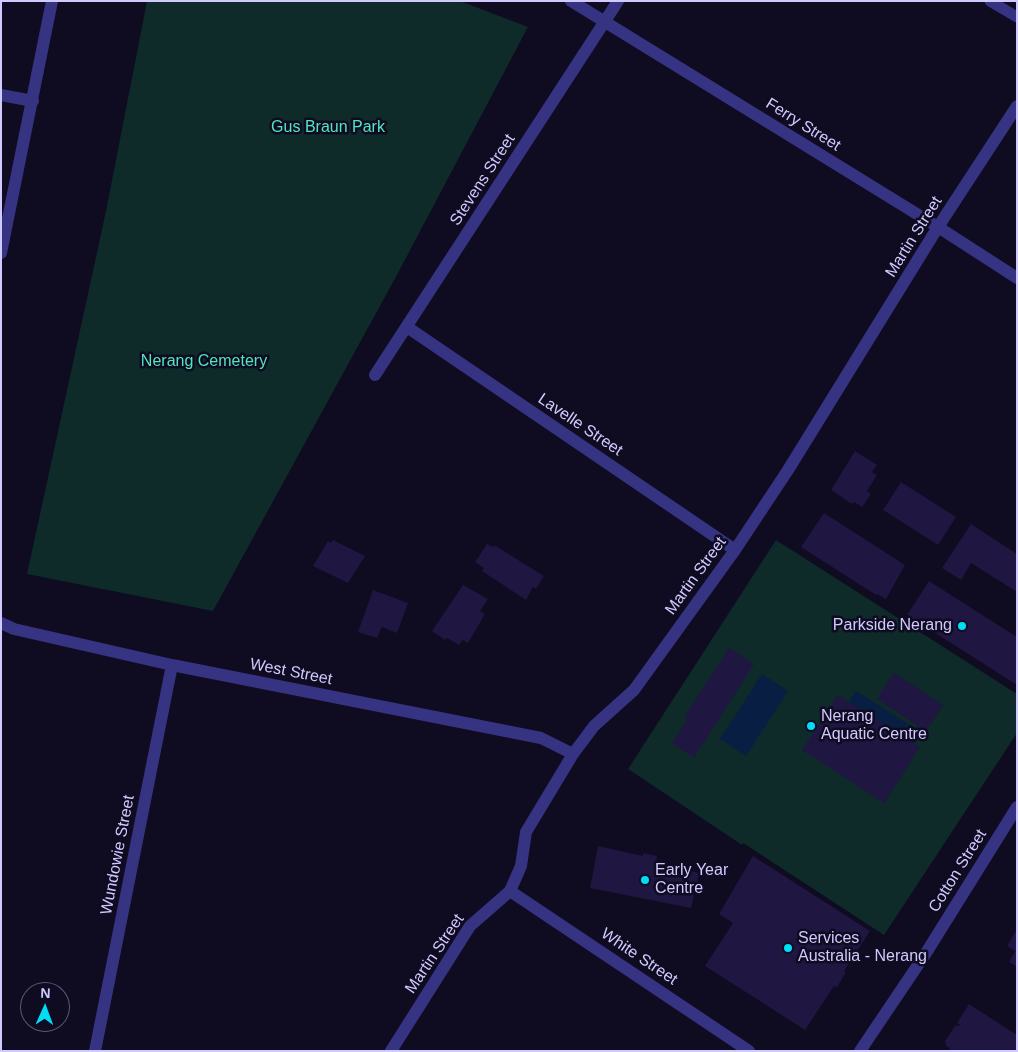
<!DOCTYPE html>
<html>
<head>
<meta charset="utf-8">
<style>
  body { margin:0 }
  #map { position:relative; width:1018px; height:1052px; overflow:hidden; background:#0f0b20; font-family:Arial,sans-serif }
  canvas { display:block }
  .frame { position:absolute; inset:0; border:2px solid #d0caff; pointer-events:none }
  .north { position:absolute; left:20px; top:982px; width:50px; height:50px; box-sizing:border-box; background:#0f0b20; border:1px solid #5c5779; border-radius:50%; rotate:2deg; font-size:14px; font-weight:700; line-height:20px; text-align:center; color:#d0caff }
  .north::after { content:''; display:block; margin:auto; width:18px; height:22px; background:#00ddf5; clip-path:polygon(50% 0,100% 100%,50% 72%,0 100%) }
</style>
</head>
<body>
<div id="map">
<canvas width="1018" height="1052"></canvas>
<div class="frame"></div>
<div class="north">N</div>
</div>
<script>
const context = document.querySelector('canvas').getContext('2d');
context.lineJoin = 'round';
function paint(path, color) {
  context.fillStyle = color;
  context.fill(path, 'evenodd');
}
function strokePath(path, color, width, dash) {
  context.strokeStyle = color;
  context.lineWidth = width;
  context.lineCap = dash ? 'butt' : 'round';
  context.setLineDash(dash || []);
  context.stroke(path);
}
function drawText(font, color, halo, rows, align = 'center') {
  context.font = font + ' Arial,sans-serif';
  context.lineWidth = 5;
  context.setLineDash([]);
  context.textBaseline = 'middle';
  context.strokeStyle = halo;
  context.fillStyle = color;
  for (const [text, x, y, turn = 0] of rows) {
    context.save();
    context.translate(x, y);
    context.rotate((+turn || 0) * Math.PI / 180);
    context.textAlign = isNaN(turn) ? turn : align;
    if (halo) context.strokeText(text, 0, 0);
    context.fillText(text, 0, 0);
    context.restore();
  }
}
const green = new Path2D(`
  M147,1H460L528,27L398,273L213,611L27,574L106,211Z
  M776,540L1017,694V733L884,935L743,843L742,845L628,769Z`);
const water = new Path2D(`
  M762,674L788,691L746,756L720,739Z
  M856,691L921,732L880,797L814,756Z`);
const building = new Path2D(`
  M855,451L877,465L872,472L877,475L867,491L871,494L862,507L854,502L852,504L831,490Z
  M901,482L956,517L938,545L883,510Z
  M824,513L905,565L886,599L877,594L876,595L801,547Z
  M971,524L1017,554V592L971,563L961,580L942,568Z
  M333,540L365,556L348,583L313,566L328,541L331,543Z
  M487,544L493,547L494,545L544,576L536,589L533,587L526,600L482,571L484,568L475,562Z
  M929,581L1017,637V685L907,615Z
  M463,585L488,599L480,611L485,614L468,643L463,640L459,645L447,638L445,640L432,631Z
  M373,590L408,603L397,633L382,627L377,638L358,632Z
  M729,648L754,664L694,758L672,743L688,718L685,716Z
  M894,673L943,705L926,731L877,699Z
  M838,695L920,747L884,803L802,750Z
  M598,846L643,856V853L657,856L656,862L699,873L691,908L590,888Z
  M753,856L870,931L844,971L846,972L837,987L834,986L805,1030L705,966L733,923L719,914Z
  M1017,929V967L1009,962L1015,951L1007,946Z
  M969,1004L1017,1035V1051H949L950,1048L946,1046L945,1041L955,1026L961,1025L957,1023Z`);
const service = new Path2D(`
  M990,1L1017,17`);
const minor = new Path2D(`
  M571,1L938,227L1017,278
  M1,95L33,101
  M1,253L52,1
  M407,327L735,550
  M375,375L618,1
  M1,623L14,629L172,665L541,738L573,754
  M510,891L749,1051
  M95,1051L172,665
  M391,1051L470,926L510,891L521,866L526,832L573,754L594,726L634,690L735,550L788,470L938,227L1017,106`);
const tertiary = new Path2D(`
  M860,1051L926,953L1017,807`);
const markers = [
  [962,626,5,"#00ddf5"],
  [811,726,5,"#00ddf5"],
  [645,880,5,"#00ddf5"],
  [788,948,5,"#00ddf5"]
];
const streetNames = [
  ["Ferry Street",803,125,32],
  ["Stevens Street",483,180,-57],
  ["Martin Street",914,237,-58],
  ["Lavelle Street",580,425,34],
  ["Martin Street",696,576,-54],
  ["West Street",291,672,11],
  ["Wundowie Street",118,855,-79],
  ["Cotton Street",958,871,-58],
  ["Martin Street",435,954,-56],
  ["White Street",639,957,34]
];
const parkNames = [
  ["Gus Braun Park",328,128],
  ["Nerang Cemetery",204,362]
];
const poiNames = [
  ["Parkside Nerang",952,626,"right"],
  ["Nerang",821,717],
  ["Aquatic Centre",821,735],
  ["Early Year",655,871],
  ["Centre",655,889],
  ["Services",798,939],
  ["Australia - Nerang",798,957]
];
paint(green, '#0e2a29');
paint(water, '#081e42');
paint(building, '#1f1642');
strokePath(service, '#363382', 11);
strokePath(minor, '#363382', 12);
strokePath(tertiary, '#363382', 12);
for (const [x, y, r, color] of markers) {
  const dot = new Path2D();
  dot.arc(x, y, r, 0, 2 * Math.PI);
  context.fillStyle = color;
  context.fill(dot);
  strokePath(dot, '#0f0b20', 2);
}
drawText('16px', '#d0caff', '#0f0b20', streetNames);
drawText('16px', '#50e6c0', '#0f0b20', parkNames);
drawText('16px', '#d0caff', '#0f0b20', poiNames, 'left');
</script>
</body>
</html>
